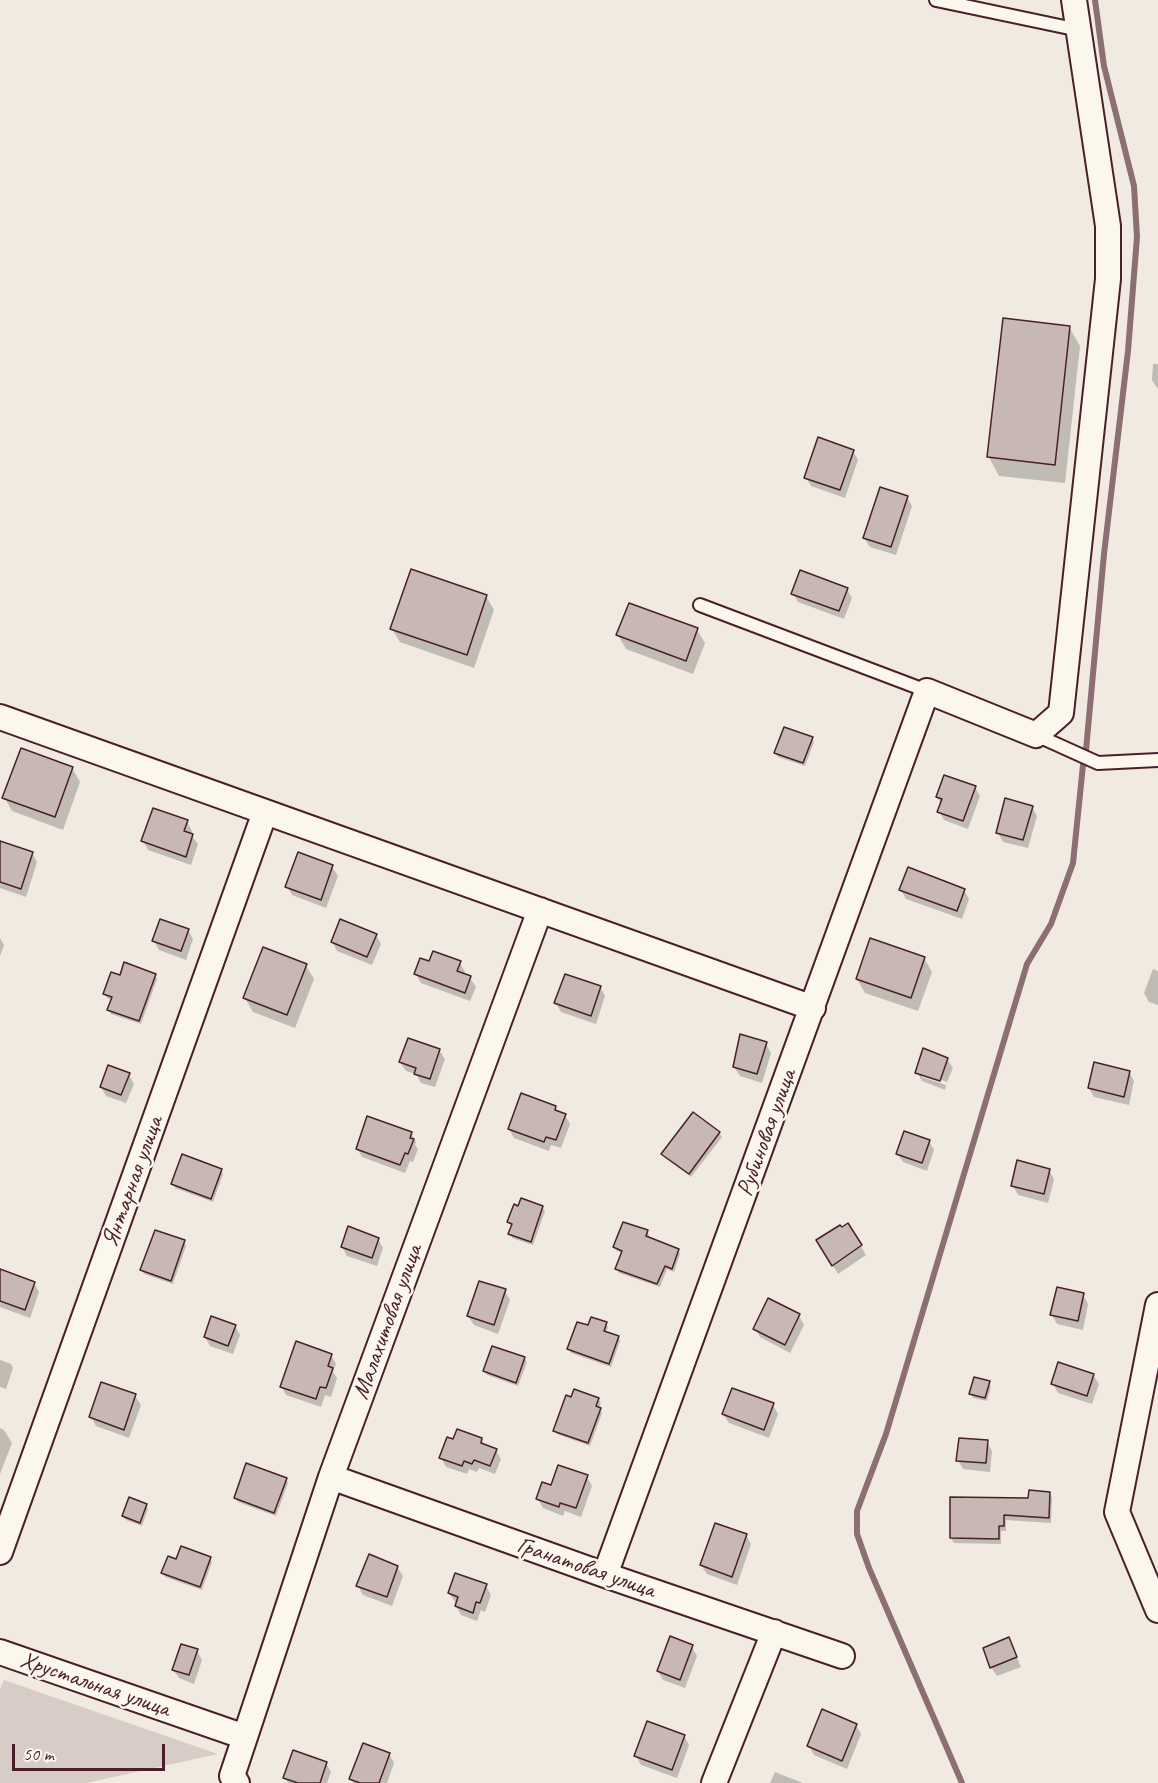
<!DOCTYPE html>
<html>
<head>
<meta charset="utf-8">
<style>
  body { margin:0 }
  #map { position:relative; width:1158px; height:1783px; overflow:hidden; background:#f0eae0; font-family:Caveat,sans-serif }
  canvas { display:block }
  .scale { position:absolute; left:12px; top:1744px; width:153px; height:27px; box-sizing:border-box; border:3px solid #4a1f2b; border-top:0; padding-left:8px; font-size:18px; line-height:21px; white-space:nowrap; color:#4a1f2b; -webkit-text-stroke:4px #fbf7ec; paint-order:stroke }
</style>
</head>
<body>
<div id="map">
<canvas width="1158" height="1783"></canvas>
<div class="scale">50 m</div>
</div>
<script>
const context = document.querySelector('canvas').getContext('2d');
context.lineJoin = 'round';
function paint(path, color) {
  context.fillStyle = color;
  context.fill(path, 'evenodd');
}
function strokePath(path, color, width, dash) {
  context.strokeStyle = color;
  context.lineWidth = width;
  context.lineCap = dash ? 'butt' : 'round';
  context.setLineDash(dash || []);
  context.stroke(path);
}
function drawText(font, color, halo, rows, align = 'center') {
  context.font = font + ' Caveat,sans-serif';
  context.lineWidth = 5;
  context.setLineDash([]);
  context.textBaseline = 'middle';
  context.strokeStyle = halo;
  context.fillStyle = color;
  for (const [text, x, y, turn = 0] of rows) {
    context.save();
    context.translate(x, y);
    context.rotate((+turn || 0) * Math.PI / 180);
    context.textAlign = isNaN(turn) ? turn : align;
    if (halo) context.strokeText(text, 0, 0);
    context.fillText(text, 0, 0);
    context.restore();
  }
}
const green = new Path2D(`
  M4,1680L218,1754L86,1783H0V1689Z`);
const shadow = new Path2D(`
  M1069,327L1080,346L1065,483L999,476L989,457Z
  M1153,364H1158V389L1152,380Z
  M853,451L858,460L845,498L811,486L806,477Z
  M907,497L912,506L896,555L870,547L864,538Z
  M847,589L852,598L844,619L798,602L793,593Z
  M486,596L494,610L474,668L400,642L392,629Z
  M697,630L705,643L693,674L626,649L618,635Z
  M812,738L814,742L805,766L778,757L776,753Z
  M72,768L80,782L63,830L12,811L4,797Z
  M975,787L980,796L968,829L944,820L939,811L941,804L937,797Z
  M1032,807L1037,816L1028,848L1003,842L998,833Z
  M187,822L192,831L191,835L198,844L191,865L148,850L143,841Z
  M0,844L32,853L37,862L26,897L0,888Z
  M332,867L338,876L326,908L292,895L287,886Z
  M901,890H964L969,899L962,919L906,899Z
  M188,930L193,939L186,960L159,950L154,941Z
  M376,935L381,944L372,965L337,951L332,942Z
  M0,938L4,945L0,956Z
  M924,958L932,972L918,1011L865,993L857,979Z
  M430,963H460L465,972L463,975L470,978L476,987L470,1001L421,983L416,974Z
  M306,966L314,979L295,1028L253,1012L245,998Z
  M1153,969L1158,971V1005L1149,1002L1144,993Z
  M155,975L157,979L141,1024L111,1014L109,1010L112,1000L107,998L105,994L121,977Z
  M600,987L605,996L596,1024L561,1012L556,1003Z
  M766,1044L771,1053L762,1083L740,1076L734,1067Z
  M439,1050L445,1059L435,1087L421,1083L416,1074L406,1071L400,1062Z
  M947,1059L953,1068L947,1082L922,1073V1077L946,1085L945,1090L922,1081L917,1072Z
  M1129,1072L1134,1081L1129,1105L1094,1097L1089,1088Z
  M129,1075L134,1084L126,1103L106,1096L101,1087Z
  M555,1107L558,1113L565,1115L570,1124L561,1148L551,1145L549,1151L514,1138L509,1129Z
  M694,1114L719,1133L722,1137L691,1177L665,1158L663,1154Z
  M411,1133L416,1142L415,1145L418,1149L413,1162L410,1161L405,1173L362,1157L357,1148Z
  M929,1141L934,1150L927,1171L903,1162L897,1153Z
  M221,1170L223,1174L213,1202L175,1188L173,1184Z
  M1049,1170L1054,1179L1048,1203L1018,1195L1013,1186Z
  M542,1207L545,1211L533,1245L512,1238L510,1234L512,1227L509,1222Z
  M848,1225L866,1255L838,1274L818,1241Z
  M647,1231L649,1235L648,1238L678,1250L680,1254L674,1272L667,1269L660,1287L619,1273L617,1269L623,1253L617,1251L614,1247Z
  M378,1239L383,1248L377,1266L347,1256L342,1247Z
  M184,1242L186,1246L173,1284L144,1274L142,1270Z
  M0,1271L34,1283L39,1292L30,1318L0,1307Z
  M505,1291L510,1300L498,1334L474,1325L468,1316Z
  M1083,1295L1088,1304L1083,1330L1057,1324L1052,1315Z
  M769,1300L799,1316L804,1325L790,1353L760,1337L755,1328Z
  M606,1323L608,1327L606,1333L618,1337L620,1341L611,1367L571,1353L569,1349L589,1327Z
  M235,1326L240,1335L233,1354L210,1346L205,1337Z
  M331,1355L336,1364L333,1372L337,1378L331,1397L325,1395L321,1407L286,1395L281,1386Z
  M524,1358L527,1362L518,1386L487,1375L484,1371Z
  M0,1360L11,1364L13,1368L6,1389L0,1387Z
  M1093,1375L1099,1384L1092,1404L1058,1393L1053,1384Z
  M989,1383L991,1387L987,1401L973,1398L971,1394Z
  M135,1396L141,1405L129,1438L96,1426L91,1417Z
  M598,1399L601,1403L598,1409L602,1413L590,1446L557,1434L555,1430Z
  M773,1405L778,1414L769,1438L729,1423L723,1414Z
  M0,1428L4,1430L12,1443L0,1474Z
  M481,1439L485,1446L496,1450L501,1459L495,1474L479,1468L477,1472L469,1469L467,1474L446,1467L441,1458Z
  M987,1442L992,1451L990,1472L963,1469L958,1460Z
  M587,1477L592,1486L581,1517L565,1511L563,1516L543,1508L538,1499L552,1487Z
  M286,1479L288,1483L276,1516L238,1502L235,1498Z
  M1050,1493L1052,1498L1051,1523L1006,1520V1531H1001V1544L954,1543L951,1538Z
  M146,1505L148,1509L142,1526L126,1520L123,1516Z
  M746,1535L751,1544L737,1585L707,1574L701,1565Z
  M210,1558L212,1562L202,1590L165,1577L163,1573L177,1561Z
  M397,1567L403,1576L392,1606L363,1595L358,1586Z
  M486,1586L491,1595L485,1612L481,1610L477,1621L461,1615L456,1606L457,1603L455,1602L449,1593Z
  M1009,1639L1021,1667L997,1676L991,1667Z
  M692,1647L697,1656L685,1688L663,1680L658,1671Z
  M197,1651L202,1660L194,1684L179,1678L173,1670Z
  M856,1725L861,1734L847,1769L814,1755L809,1746Z
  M684,1736L689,1745L677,1778L641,1765L636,1756Z
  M389,1754L394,1763L387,1783H353L351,1779Z
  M326,1763L331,1772L327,1783H288L285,1778Z
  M775,1772L803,1783H770Z`);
const stream = new Path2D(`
  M1086,750L1104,554L1128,351L1137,237L1134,186L1104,66L1095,0
  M962,1783L869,1568L857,1534V1511L886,1434L1027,964L1051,924L1073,863L1083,765`);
const building = new Path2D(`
  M1003,318L1070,326L1055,465L987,457Z
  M818,437L854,450L840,490L804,478Z
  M880,487L908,496L891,547L863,538Z
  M411,569L487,595L467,655L390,629Z
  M800,570L848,588L839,611L791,594Z
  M629,603L698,628L686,661L616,635Z
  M784,727L813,737L803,763L774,753Z
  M21,748L73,767L55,817L2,798Z
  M944,775L976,786L963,821L937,812L942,799L936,797Z
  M1005,798L1033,806L1023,840L996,833Z
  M153,808L188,820L184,831L193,834L186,857L141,841Z
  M0,841L33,852L21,889L0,882Z
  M298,852L333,865L321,900L285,887Z
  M908,867L965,889L957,911L899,890Z
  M160,919L189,929L181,951L152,941Z
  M340,919L377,934L367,957L331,942Z
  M870,938L925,957L911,998L856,979Z
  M263,947L307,964L287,1015L243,998Z
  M433,951L461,961L457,971L471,976L465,993L414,974L420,958L429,961Z
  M124,962L156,974L139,1021L107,1010L112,997L103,994L111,972L120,975Z
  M565,974L601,986L591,1016L554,1003Z
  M740,1034L767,1042L757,1074L733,1067Z
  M408,1038L440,1049L430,1079L414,1074L416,1068L399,1062Z
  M923,1048L948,1058L940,1081L915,1073Z
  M1094,1062L1130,1071L1124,1097L1088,1088Z
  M108,1065L130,1073L121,1095L100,1087Z
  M521,1093L556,1106L555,1110L566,1114L556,1140L546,1137L544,1142L508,1129Z
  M693,1112L720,1132L689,1174L661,1154Z
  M367,1116L412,1132L410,1138L414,1139L408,1154L405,1153L400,1165L356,1149Z
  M904,1131L930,1140L922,1163L896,1154Z
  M182,1154L222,1169L211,1199L171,1184Z
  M1017,1160L1050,1169L1044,1194L1011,1186Z
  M521,1198L543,1206L531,1242L508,1234L512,1224L507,1222L514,1204L518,1206Z
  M623,1222L648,1230L646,1236L679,1249L672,1269L665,1266L657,1284L615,1269L622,1251L613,1247Z
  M848,1223L862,1245L832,1266L816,1240L840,1225L842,1227Z
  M348,1226L379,1238L372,1258L341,1247Z
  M155,1230L185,1240L171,1281L140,1270Z
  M0,1269L35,1282L25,1310L0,1301Z
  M479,1281L506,1289L494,1325L467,1316Z
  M1057,1287L1084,1293L1078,1321L1050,1315Z
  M768,1298L800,1314L785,1345L753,1329Z
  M211,1316L236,1325L228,1346L204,1337Z
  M591,1317L607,1322L604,1331L619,1336L609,1364L567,1349L577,1322L588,1325Z
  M296,1341L332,1354L328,1366L333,1368L326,1388L320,1387L316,1399L280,1387Z
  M492,1346L525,1357L516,1383L483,1371Z
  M1058,1362L1094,1374L1087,1396L1051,1384Z
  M974,1377L990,1381L985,1398L969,1394Z
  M101,1382L136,1394L124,1430L89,1417Z
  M732,1388L774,1403L764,1430L722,1414Z
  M574,1389L599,1398L596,1406L601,1408L588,1443L553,1431L566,1395L571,1397Z
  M457,1429L482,1438L481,1443L497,1449L490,1466L474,1460L472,1464L464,1461L462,1466L439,1458L447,1437L453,1439Z
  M959,1438L988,1440L986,1463L956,1461Z
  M246,1463L287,1478L274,1513L234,1498Z
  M558,1465L588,1475L576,1508L560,1503L559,1507L536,1499L542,1482L551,1485Z
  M1029,1490L1050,1492L1049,1518L1004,1515V1526H999V1539L950,1538V1497L1028,1498Z
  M129,1497L147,1504L140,1523L122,1516Z
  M715,1523L747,1534L732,1577L700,1565Z
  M181,1546L211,1557L200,1587L161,1573L168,1556L176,1559Z
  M369,1554L398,1566L387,1597L356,1586Z
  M455,1573L487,1584L480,1603L476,1602L473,1613L455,1606L458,1597L448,1593Z
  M670,1636L693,1645L680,1680L657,1671Z
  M1009,1637L1017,1657L990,1668L983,1648Z
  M181,1644L198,1649L189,1675L172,1670Z
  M822,1709L857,1724L842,1761L807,1746Z
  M647,1721L685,1735L672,1770L634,1756Z
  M363,1743L390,1753L379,1783H360L349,1779Z
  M293,1750L327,1762L320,1783H298L283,1778Z`);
const lane = new Path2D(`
  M936,0L1079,30
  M700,605L927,691
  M1036,735L1098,763L1158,760`);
const street = new Path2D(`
  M0,717L813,1008
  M1158,1305L1117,1512L1158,1610
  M331,1477L605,1575L842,1656
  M0,1552L265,812
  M605,1575L927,691L1036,735L1061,713L1108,279V226L1074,0
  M0,1652L245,1737L232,1776L237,1783
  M245,1737L331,1477L540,910
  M714,1783L774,1632`);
const streetNames = [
  ["Рубиновая улица",767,1133,-70],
  ["Янтарная улица",133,1182,-70],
  ["Малахитовая улица",388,1322,-70],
  ["Гранатовая улица",586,1568,19],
  ["Хрустальная улица",95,1685,19]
];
paint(green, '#d8ccc6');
paint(shadow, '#0003');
strokePath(stream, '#8c6f72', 6);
paint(building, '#c8b8b3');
strokePath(building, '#4a1f2b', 1.5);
strokePath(lane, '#4a1f2b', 16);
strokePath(street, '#4a1f2b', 28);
strokePath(lane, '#fbf7ec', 12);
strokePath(street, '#fbf7ec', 24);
drawText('24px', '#4a1f2b', '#fbf7ec', streetNames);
</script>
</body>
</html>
